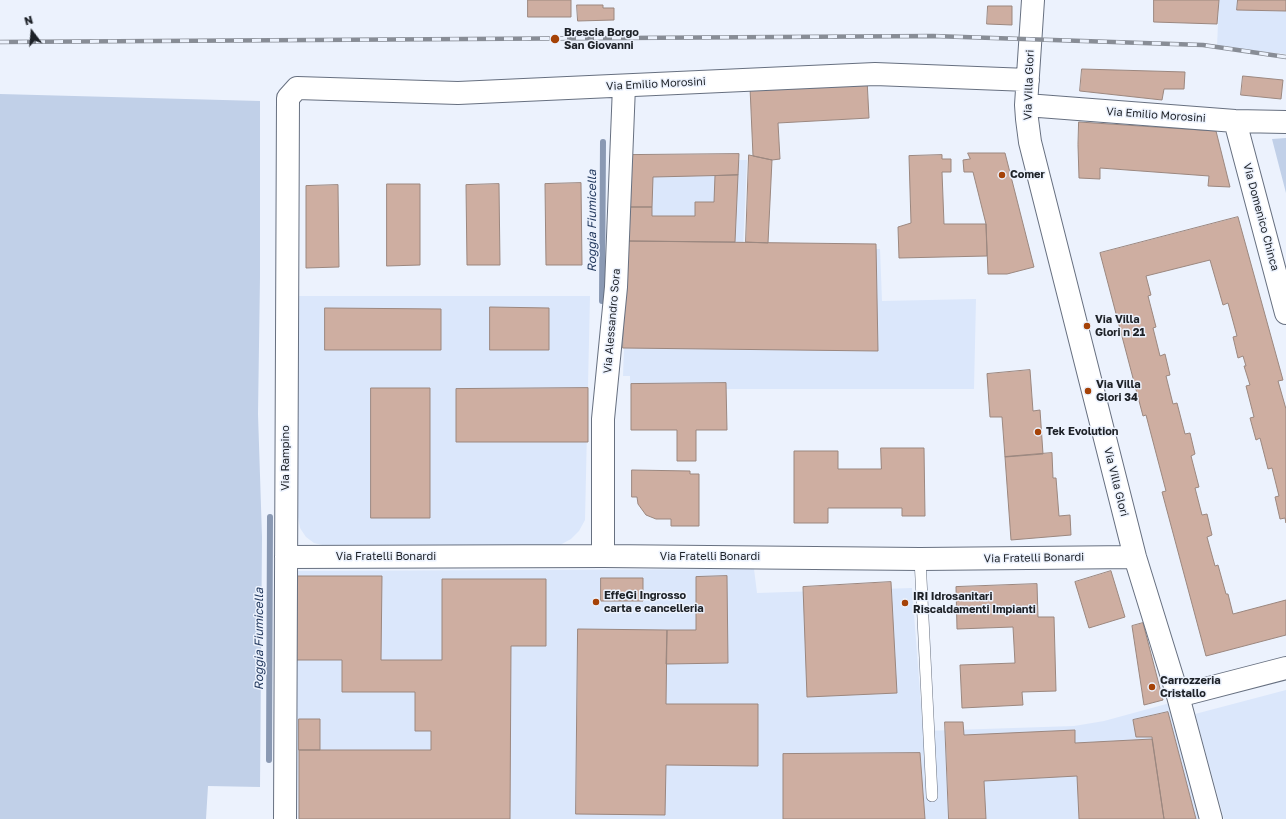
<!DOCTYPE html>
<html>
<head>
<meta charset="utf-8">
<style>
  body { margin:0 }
  #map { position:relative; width:1286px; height:819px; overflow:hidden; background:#ecf2fd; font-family:"Golos Text",sans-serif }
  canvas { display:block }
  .north { position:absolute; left:12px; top:12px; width:40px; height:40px; -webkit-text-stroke:3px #ecf2fd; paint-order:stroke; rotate:344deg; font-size:11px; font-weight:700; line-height:16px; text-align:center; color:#1d2127 }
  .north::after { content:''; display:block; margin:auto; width:14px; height:18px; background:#1d2127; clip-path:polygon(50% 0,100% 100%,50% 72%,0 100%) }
</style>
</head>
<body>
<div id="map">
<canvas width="1286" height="819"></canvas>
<div class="north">N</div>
</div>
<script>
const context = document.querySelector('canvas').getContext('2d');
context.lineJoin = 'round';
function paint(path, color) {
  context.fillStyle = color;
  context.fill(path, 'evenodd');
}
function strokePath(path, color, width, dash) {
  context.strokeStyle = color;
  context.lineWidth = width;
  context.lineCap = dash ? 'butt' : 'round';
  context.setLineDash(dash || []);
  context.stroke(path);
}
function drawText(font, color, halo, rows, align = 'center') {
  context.font = font + ' "Golos Text",sans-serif';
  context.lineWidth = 3;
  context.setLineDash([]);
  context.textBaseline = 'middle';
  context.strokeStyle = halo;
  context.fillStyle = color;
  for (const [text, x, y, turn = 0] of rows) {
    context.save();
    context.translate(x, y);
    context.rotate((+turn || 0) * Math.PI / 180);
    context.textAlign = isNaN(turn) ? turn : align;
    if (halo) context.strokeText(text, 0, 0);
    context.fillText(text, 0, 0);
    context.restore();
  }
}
const built = new Path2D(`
  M1219,0H1286V54L1217,47Z
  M747,160L743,248L880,249L882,301L976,299L974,389H630V376H623L631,161Z
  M298,296H590L585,520L579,531L571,539L560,545L326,546L314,543L306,537L300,528L298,517Z
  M754,569L757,593L912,588L923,731L1074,726L1104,721L1170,703L1199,819H298L293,571Z
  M1286,690V819H1224L1195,714Z`);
const green = new Path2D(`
  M0,94L260,101V277L258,414L262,537L260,787L208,786L206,819H0Z
  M1286,138V193L1272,139Z`);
const stream = new Path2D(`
  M602,301L603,142
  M269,760L270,517`);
const building = new Path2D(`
  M528,0H571V17H528Z
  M1154,0H1219L1217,24L1154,22Z
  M1238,0H1286V11L1237,10Z
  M577,5H603V8H614V20L578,21Z
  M988,6H1012V25L987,24Z
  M1082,69L1185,72L1184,89H1164L1162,100L1080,91Z
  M1243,76L1283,80L1281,99L1241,95Z
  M867,79L869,118L778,123L780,159L772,160L753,156L750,87Z
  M1079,122L1216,131L1230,187L1208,186L1209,176L1100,168V179L1079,178L1078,145Z
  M968,153H1005L1034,267L1007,274H988L986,224L973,172H964L963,160L970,159Z
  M739,154L738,175L653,177L652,207H629L630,155Z
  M749,155L772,160L768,243L746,242Z
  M942,155V159H951V172H942L944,224H986L987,256L899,258L898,227L911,223L909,156Z
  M738,175L735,242L627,241L629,207H652V216H695V202H714L715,176Z
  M581,183L582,265H546L545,184Z
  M387,184H420V265L387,266Z
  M499,184L500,265H467L466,185Z
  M338,185L339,267L306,268V186Z
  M1238,217L1283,380L1278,381L1286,409V523L1285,518L1280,519L1275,497L1279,496L1272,468L1268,469L1260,438L1256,440L1250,418L1254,417L1246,386L1250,385L1244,366H1246L1243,356L1238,358L1233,337L1237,336L1228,303L1223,305L1210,260L1146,276L1151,295L1148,296L1156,327L1153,328L1160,356L1165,354L1170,375L1166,376L1173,404L1177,403L1185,434L1190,433L1195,454L1191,456L1199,487L1195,488L1202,515L1207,514L1212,535L1207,537L1215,566L1218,565L1226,594H1228L1233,614L1286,600V635L1206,656L1162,492L1166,491L1146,415L1143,416L1100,253Z
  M627,241L876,244L878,351L623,348Z
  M490,307L549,308V350H490Z
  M325,308L441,309V350H325Z
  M1030,370L1033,411L1040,410L1043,454L1005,457L1002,417H990L987,374Z
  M726,383L727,430H696V461H677V430H631V384Z
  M371,388H430V518H371Z
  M588,388V442H456V389Z
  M881,448H924L925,516H902V508H828V523H794V451H838V469H881Z
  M1052,453L1053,478H1056L1059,516L1070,515L1071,535L1011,540L1005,457Z
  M632,470L690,471V474H699V526H671V519H656L646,515L638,504L637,497H632Z
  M1111,571L1125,617L1089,628L1075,582Z
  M298,576H382L381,660H442V579H546V646H511L510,819H299V750H431V731H415V692H342V660H297Z
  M727,576L728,663L666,664L667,630H696V577Z
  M601,578H643V601H601Z
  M891,582L897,693L807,697L803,587Z
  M1037,584L1038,617H1054L1056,691L1022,692L1023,705L962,708L960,665L1015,663L1013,627L957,629L956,587Z
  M1143,623L1163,700L1144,705L1132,626Z
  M578,629L667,630L666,704H758V766L666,765L665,815L576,814Z
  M1168,712L1196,819H1164L1152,737H1136L1133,720Z
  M299,719H320V750H299Z
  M945,722H963L964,735L1075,730V743L1152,739L1164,819H1079L1077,776L984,781L986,819H949Z
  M920,753L925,819H783V754Z`);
const lane = new Path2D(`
  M920,559L932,796`);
const street = new Path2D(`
  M1033,0L1026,105L1027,119L1030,142L1135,557L1178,696L1211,819
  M1026,105L1235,121L1286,122
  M1235,121L1286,313
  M603,556V419L616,287L624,86
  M286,557L603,556L920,559L1135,557
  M1178,696L1286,668
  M285,819L288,98L297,88L458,93L875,74L1028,80`);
const rail = new Path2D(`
  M0,42L933,36L1203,45L1286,57`);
const markers = [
  [555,39,5,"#a54207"],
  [1002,175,4,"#a54207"],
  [1087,326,4,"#a54207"],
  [1088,391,4,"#a54207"],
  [1038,432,4,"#a54207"],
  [596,602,4,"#a54207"],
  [905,603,4,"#a54207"],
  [1152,687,4,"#a54207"]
];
const poiNames = [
  ["Brescia Borgo",564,33],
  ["San Giovanni",564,46],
  ["Comer",1010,175],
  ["Via Villa",1095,320],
  ["Glori n 21",1095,333],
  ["Via Villa",1096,385],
  ["Glori 34",1096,398],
  ["Tek Evolution",1046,432],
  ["EffeGi Ingrosso",604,596],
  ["carta e cancelleria",604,609],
  ["IRI Idrosanitari",913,597],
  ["Riscaldamenti Impianti",913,610],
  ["Carrozzeria",1160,681],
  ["Cristallo",1160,694]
];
const streetNames = [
  ["Via Emilio Morosini",656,84,-3],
  ["Via Villa Glori",1029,85,-88],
  ["Via Emilio Morosini",1156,115,4],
  ["Via Domenico Chinca",1261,217,75],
  ["Via Alessandro Sora",612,321,-85],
  ["Via Rampino",286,458,-90],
  ["Via Villa Glori",1116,482,76],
  ["Via Fratelli Bonardi",386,557],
  ["Via Fratelli Bonardi",710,557],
  ["Via Fratelli Bonardi",1034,558,-1]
];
const waterNames = [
  ["Roggia Fiumicella",592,221,-90],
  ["Roggia Fiumicella",259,639,-90]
];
paint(built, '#dbe7fb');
paint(green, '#c1d0e8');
strokePath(stream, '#8a99b3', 6);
paint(building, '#ceaea1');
strokePath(building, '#9b877f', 1);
strokePath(lane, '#677080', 12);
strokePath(street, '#677080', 24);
strokePath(lane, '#fff', 11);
strokePath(street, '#fff', 22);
strokePath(rail, '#888d96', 4.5);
strokePath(rail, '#ecf2fd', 3, [9]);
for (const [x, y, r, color] of markers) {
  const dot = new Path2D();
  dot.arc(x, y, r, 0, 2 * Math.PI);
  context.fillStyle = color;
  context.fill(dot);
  strokePath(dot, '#ecf2fd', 1.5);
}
drawText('bold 11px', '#1d2127', '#ecf2fd', poiNames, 'left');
drawText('11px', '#1d2127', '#ecf2fd', streetNames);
drawText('italic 12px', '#253b60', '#ecf2fd', waterNames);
</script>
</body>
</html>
